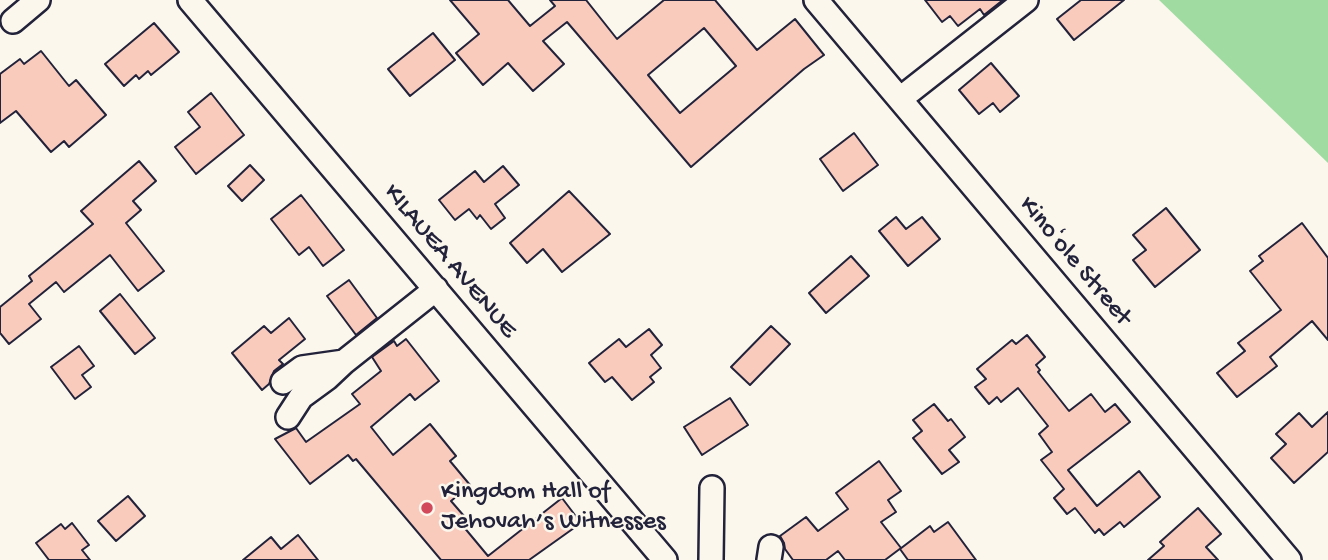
<!DOCTYPE html>
<html>
<head>
<meta charset="utf-8">
<style>
  body { margin:0 }
  canvas { display:block; background:#fbf7ec }
</style>
</head>
<body>
<canvas width="1328" height="560"></canvas>
<script>
const context = document.querySelector('canvas').getContext('2d');
context.lineJoin = 'round';
function paint(path, color) {
  context.fillStyle = color;
  context.fill(path, 'evenodd');
}
function strokePath(path, color, width, dash) {
  context.strokeStyle = color;
  context.lineWidth = width;
  context.lineCap = dash ? 'butt' : 'round';
  context.setLineDash(dash || []);
  context.stroke(path);
}
function drawText(font, color, halo, rows, align = 'center') {
  context.font = font + ' "Gochi Hand",sans-serif';
  context.lineWidth = 5;
  context.setLineDash([]);
  context.textBaseline = 'middle';
  context.strokeStyle = halo;
  context.fillStyle = color;
  for (const [text, x, y, turn = 0] of rows) {
    context.save();
    context.translate(x, y);
    context.rotate((+turn || 0) * Math.PI / 180);
    context.textAlign = isNaN(turn) ? turn : align;
    if (halo) context.strokeText(text, 0, 0);
    context.fillText(text, 0, 0);
    context.restore();
  }
}
const green = new Path2D(`
  M1159,0H1328V163Z`);
const building = new Path2D(`
  M450,0H508L530,26L555,6L550,0H586L617,39L664,0H715L757,50L795,19L824,55L804,69L691,167L567,22L543,41L564,64L533,91L508,63L483,85L456,53L479,34ZM704,28L736,66L680,113L648,75Z
  M925,0H1003L984,15L980,9L958,26L950,16L942,22Z
  M1081,0H1124L1074,40L1057,19Z
  M154,23L179,52L151,75L148,71L139,79L136,75L124,86L105,64Z
  M433,33L455,60L410,96L388,69Z
  M41,51L69,86L76,80L106,115L69,147L64,141L51,152L16,111L0,123V74L20,59L24,64Z
  M991,63L1019,96L1000,112L993,103L979,114L959,90Z
  M211,93L244,135L196,174L175,147L200,127L188,112Z
  M854,133L878,165L843,191L820,159Z
  M139,161L156,181L133,201L141,210L126,223L164,271L138,291L110,255L64,292L56,282L29,304L41,319L9,344L0,333V307L32,281L29,276L93,224L81,211Z
  M250,165L264,180L242,201L228,186Z
  M503,166L519,185L495,204L505,218L491,229L480,215L477,219L469,209L455,220L439,200L475,171L484,182Z
  M569,191L610,234L562,272L543,249L527,263L510,243Z
  M301,195L344,250L323,266L309,247L299,255L271,219Z
  M1166,208L1200,250L1155,287L1133,260L1146,250L1133,235Z
  M896,217L906,229L922,217L940,239L908,266L879,231Z
  M1302,223L1328,258V340L1312,321L1270,357L1277,366L1237,397L1217,373L1245,351L1238,343L1281,310L1250,271L1263,261L1259,256Z
  M851,256L869,276L826,313L809,293Z
  M349,280L377,318L356,335L327,296Z
  M120,294L155,338L135,354L100,311Z
  M289,318L305,339L279,360L283,364L274,371L269,384L262,390L232,353L264,326L271,333Z
  M771,326L790,344L750,385L731,367Z
  M649,329L662,345L651,355L661,368L650,377L654,382L632,400L612,377L605,382L589,363L619,339L626,347Z
  M1027,335L1045,357L1036,365L1040,370L1038,372L1069,411L1091,394L1105,412L1115,404L1130,422L1068,470L1097,506L1139,471L1160,497L1124,527L1120,522L1104,535L1099,529L1095,533L1075,508L1067,514L1054,498L1064,489L1041,460L1052,452L1039,434L1048,426L1018,388L1001,402L997,397L989,404L975,387L986,379L977,369L1012,340L1016,344Z
  M406,339L439,381L415,400L410,394L371,427L393,455L430,424L456,456L450,461L470,485L451,501L464,516L458,520L488,556L562,498L581,523L529,560H441L356,459L353,461L348,455L310,484L275,439L296,428L306,442L360,404L352,394L381,371L372,357L394,341L397,346Z
  M79,346L94,366L82,375L91,387L75,399L51,367Z
  M730,398L748,425L702,455L684,427Z
  M934,404L948,421L951,419L965,437L949,450L959,462L942,474L913,438L922,431L913,420Z
  M1328,412V452L1294,483L1271,458L1286,444L1276,434L1299,413L1312,427Z
  M879,461L901,491L888,500L896,512L881,522L901,548L885,560H845L838,551L826,560H793L785,549L784,543L780,536L806,517L818,531L848,509L836,493Z
  M128,496L145,516L116,541L98,521Z
  M1198,508L1221,534L1206,547L1218,560H1148L1164,546L1160,542Z
  M948,522L976,560H908L900,549L930,526L934,532Z
  M72,523L89,545L82,550L90,560H49L36,543L61,524L65,529Z
  M298,535L318,560H243L271,537L281,549Z`);
const minor = new Path2D(`
  M190,0L665,560
  M816,0L1289,560
  M13,21L38,0
  M900,99L1026,0
  M283,382L302,368L344,362L436,289
  M288,417L301,397L327,378L344,362
  M711,560L712,488
  M769,560L771,547`);
const markers = [
  [427,508,7,"#d1495b"]
];
const streetNames = [
  ["KILAUEA AVENUE",449,262,50],
  ["Kinoʻole Street",1074,262,50]
];
const poiNames = [
  ["Kingdom Hall of",441,493],
  ["Jehovah’s Witnesses",441,523]
];
paint(green, '#a0dca2');
paint(building, '#f9cbbd');
strokePath(building, '#22223b', 2);
strokePath(minor, '#22223b', 28);
strokePath(minor, '#fbf7ec', 23);
for (const [x, y, r, color] of markers) {
  const dot = new Path2D();
  dot.arc(x, y, r, 0, 2 * Math.PI);
  context.fillStyle = color;
  context.fill(dot);
  strokePath(dot, '#fbf7ec', 2.5);
}
drawText('26px', '#22223b', '#fbf7ec', streetNames);
drawText('26px', '#22223b', '#fbf7ec', poiNames, 'left');
</script>
</body>
</html>
